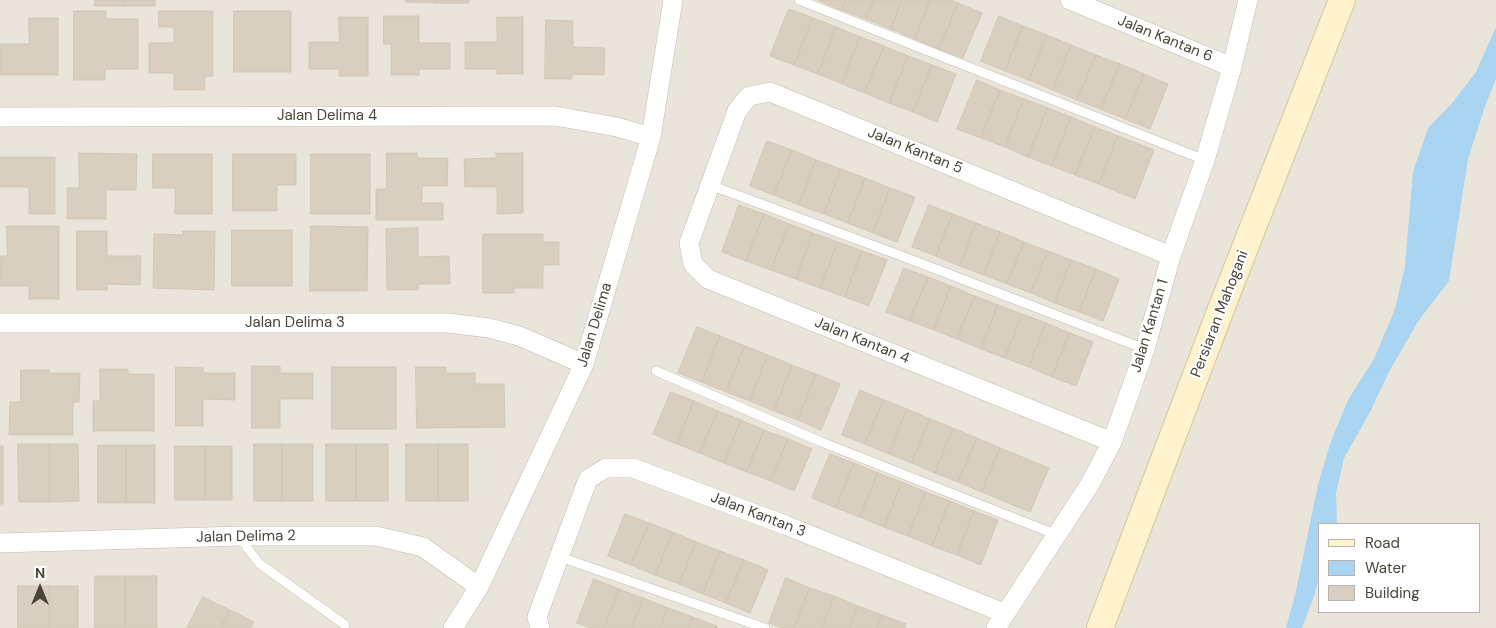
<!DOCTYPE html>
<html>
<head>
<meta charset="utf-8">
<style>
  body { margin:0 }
  #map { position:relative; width:1496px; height:628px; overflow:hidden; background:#f6f3ec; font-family:"DM Sans",sans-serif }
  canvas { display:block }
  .legend { position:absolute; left:1318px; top:523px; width:162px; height:90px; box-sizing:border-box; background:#fff; border:1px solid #b7b4b0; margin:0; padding:6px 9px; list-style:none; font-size:15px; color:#4b4439 }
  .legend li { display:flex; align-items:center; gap:10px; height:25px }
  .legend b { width:25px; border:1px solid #b7b4b0 }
  .north { position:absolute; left:15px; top:563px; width:50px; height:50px; -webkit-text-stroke:4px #fff; paint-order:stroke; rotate:0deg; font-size:14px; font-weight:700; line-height:20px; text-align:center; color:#4b4439 }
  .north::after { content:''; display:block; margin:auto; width:18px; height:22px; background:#4b4439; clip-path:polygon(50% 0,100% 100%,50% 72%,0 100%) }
</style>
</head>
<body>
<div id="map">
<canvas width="1496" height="628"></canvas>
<ul class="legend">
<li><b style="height:6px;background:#fff3cd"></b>Road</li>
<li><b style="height:14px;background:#a9d4f2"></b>Water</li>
<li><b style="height:14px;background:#d8cfc1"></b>Building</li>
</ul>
<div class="north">N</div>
</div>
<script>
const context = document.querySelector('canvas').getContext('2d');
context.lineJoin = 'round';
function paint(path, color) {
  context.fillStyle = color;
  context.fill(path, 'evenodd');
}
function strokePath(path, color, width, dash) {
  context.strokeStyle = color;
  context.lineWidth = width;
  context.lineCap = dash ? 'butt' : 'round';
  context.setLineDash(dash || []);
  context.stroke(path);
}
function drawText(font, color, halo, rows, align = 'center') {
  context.font = font + ' "DM Sans",sans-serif';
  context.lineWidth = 4.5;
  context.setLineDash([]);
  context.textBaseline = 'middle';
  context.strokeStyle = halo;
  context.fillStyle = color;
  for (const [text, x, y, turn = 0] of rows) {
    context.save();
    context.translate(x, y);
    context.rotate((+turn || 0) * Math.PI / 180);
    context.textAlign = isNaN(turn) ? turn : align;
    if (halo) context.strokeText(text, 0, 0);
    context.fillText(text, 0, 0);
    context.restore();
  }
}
const residential = new Path2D(`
  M0,0H1496V628H0ZM1320,524H1480V612H1320Z`);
const water = new Path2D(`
  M1496,27V79L1485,106L1468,159L1449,281L1419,320L1390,370L1369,414L1344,458L1336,493L1337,524H1320V575L1314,596L1302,628H1286L1296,591L1318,485L1331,441L1348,400L1374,359L1395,309L1405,266L1413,172L1428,128L1453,102L1476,72Z`);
const building = new Path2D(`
  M95,0H124V6H95Z
  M124,0H155V6H124Z
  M406,0H436V3L406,2Z
  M436,0H469V3H436Z
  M818,0H846L842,10Z
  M846,0H874L866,19L842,10Z
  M874,0H902L891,29L866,19Z
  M902,0H930L915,39L891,29Z
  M930,0H950L958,3L939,49L915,39Z
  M958,3L982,13L963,58L939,49Z
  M789,9L813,18L794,65L770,56Z
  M74,11H106V19H138V69H105V80H74Z
  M159,11H213V76H205V90H174V73H149V43H174V27H159Z
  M234,11H291V72H234Z
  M384,16H419V43H450V69H419V75H391V44H384Z
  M999,16L1023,26L1005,71L981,61Z
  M339,17H368V76H339V69H309V42H339Z
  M497,17H523V74H497V69H465V42H497Z
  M29,18H58V75H0V44H29Z
  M813,18L836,27L818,74L794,65Z
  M546,20L573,21V47L605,48L604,75L572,74V79H545Z
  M1023,26L1047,35L1029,80L1005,71Z
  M836,27L860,37L842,84L818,74Z
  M1047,35L1071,45L1053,90L1029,80Z
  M860,37L884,46L865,93L842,84Z
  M1071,45L1096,55L1077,100L1053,90Z
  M884,46L908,56L889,103L865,93Z
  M1096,55L1120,64L1101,109L1077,100Z
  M908,56L932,65L913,112L889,103Z
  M1120,64L1144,74L1125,119L1101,109Z
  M932,65L956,74L937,122L913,112Z
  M1144,74L1168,84L1150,129L1125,119Z
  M977,80L1000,90L981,138L957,129Z
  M1000,90L1024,99L1005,147L981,138Z
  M1024,99L1048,108L1028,157L1005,147Z
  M1048,108L1071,117L1052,166L1028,157Z
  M1071,117L1095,127L1075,175L1052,166Z
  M1095,127L1118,136L1099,184L1075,175Z
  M1118,136L1154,150L1135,199L1099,184Z
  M767,141L792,150L774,195L750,186Z
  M792,150L816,160L799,205L774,195Z
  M79,153L137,154L136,190H106V219H67V188H79Z
  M387,153H417V158H448L447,186H422V203H443V220H376V189H386Z
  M496,153H523V213L497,214V187H465L464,159L496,158Z
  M153,154H212V214H175V188H153Z
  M233,154H296V185H277V211H233Z
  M311,154H370V214H311Z
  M0,157H55V214H29V187H0Z
  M816,160L841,169L824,214L799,205Z
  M841,169L865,178L848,223L824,214Z
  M865,178L890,188L873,233L848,223Z
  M890,188L915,197L897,242L873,233Z
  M739,205L764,214L746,261L722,252Z
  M929,205L953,214L936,256L912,247Z
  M764,214L789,224L771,270L746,261Z
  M953,214L976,223L960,266L936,256Z
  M976,223L1000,232L984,275L960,266Z
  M789,224L813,233L796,279L771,270Z
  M7,226H59V299H29V286H0V256H7Z
  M311,226L368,227L367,291H310Z
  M418,228V257L449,256L450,284H418V290H387L386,229Z
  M232,230H292V286H232Z
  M77,231H107V256H141L140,285L107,284V290H77Z
  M183,231H215L214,290L153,288L154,234L183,235Z
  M1000,232L1024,242L1007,284L984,275Z
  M813,233L838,242L820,288L796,279Z
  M483,234H543V242H559V265H543V288H514V293H483Z
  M838,242L862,251L845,297L820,288Z
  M1024,242L1048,251L1031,293L1007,284Z
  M862,251L887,260L869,306L845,297Z
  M1048,251L1071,260L1055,303L1031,293Z
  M1071,260L1096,269L1079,312L1055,303Z
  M904,268L928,277L910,321L886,312Z
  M1096,269L1119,279L1103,321L1079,312Z
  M928,277L951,286L934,330L910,321Z
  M951,286L975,296L957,339L934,330Z
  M975,296L998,305L981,349L957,339Z
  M998,305L1022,314L1005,358L981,349Z
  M1022,314L1046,323L1029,367L1005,358Z
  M1046,323L1070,333L1052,377L1029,367Z
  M697,327L720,336L702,382L678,373Z
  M1070,333L1093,342L1076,386L1052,377Z
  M720,336L745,346L726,392L702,382Z
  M745,346L768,355L750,401L726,392Z
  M768,355L792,365L774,411L750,401Z
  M792,365L816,374L798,420L774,411Z
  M252,366H280V373H313V399H280V428H252Z
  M176,367L203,368V373H235V400L203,399V426H176Z
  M332,367H396V429H332Z
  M416,367H446V373H475V384H504L505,427L417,428Z
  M100,369H128V374H154V431H93V401H100Z
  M21,370H49V373H80L79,402H73V435H9L10,402H20Z
  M816,374L840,384L821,430L798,420Z
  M860,390L884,400L865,444L842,435Z
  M671,392L694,401L677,444L653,434Z
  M884,400L907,409L889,454L865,444Z
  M694,401L718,411L700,453L677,444Z
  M907,409L930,419L912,463L889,454Z
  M718,411L741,420L724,463L700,453Z
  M930,419L953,428L935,473L912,463Z
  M741,420L764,430L747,472L724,463Z
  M953,428L977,438L958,482L935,473Z
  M764,430L788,439L771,481L747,472Z
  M977,438L1000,448L982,492L958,482Z
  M788,439L812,449L794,491L771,481Z
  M18,444H49V502H19Z
  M49,444H78L79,501L49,502Z
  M254,444H282V501H254Z
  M282,444H313V501H282Z
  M326,444H356V501H326Z
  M356,444H388V501H356Z
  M406,444H438V501H406Z
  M438,444H468V501H438Z
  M98,445H126V503H98Z
  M126,445H155V503H126Z
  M0,446H3V504H0Z
  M175,446H205V500H175Z
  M205,446H232V500H205Z
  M1000,448L1049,468L1030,512L982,492Z
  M830,454L854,463L836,508L812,498Z
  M854,463L878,473L860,517L836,508Z
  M878,473L902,482L884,527L860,517Z
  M902,482L926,492L908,536L884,527Z
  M926,492L950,501L932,546L908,536Z
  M950,501L974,511L957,555L932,546Z
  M974,511L998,520L981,565L957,555Z
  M625,514L649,523L631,565L608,556Z
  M649,523L673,532L655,575L631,565Z
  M673,532L696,542L679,584L655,575Z
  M696,542L720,551L703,594L679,584Z
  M720,551L744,560L726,603L703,594Z
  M744,560L768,570L750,613L726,603Z
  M95,576H125V628H95Z
  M125,576H157V628H125Z
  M786,578L810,588L794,628H782L769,623Z
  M594,579L619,589L604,628H590L577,623Z
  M18,586H49V628H18Z
  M49,586H78V628H49Z
  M810,588L834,596L822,628H794Z
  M619,589L643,598L632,628H604Z
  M834,596L858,606L850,628H822Z
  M203,597L230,610L221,628H187Z
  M643,598L668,608L660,628H632Z
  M858,606L882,615L877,628H850Z
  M668,608L693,617L689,628H660Z
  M230,610L254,622L251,628H221Z
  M882,615L906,624L905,628H877Z
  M693,617L717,626V628H689Z`);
const lane = new Path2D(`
  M799,0L1205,160
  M710,185L891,252L1145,349
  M656,371L819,441L1057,535
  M241,536L248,549L260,564L345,625
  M560,557L765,628`);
const street = new Path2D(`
  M1070,0L1232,67
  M0,117L555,116L617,127L651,137
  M0,323H448L489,328L519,336L584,364
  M1112,442L708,279L693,264L689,243L737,111L749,96L770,92L1171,256
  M0,543L241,536H376L423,547L479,587
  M453,628L479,587L584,364L651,137L673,0
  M540,628L537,617L588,479L606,468H633L785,525L1004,613
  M996,628L1090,484L1112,442L1145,349L1171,256L1205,160L1232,67L1248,0`);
const secondary = new Path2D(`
  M1100,628L1221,309L1342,0`);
const streetNames = [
  ["Jalan Kantan 6",1165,39,22],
  ["Jalan Delima 4",327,116],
  ["Jalan Kantan 5",915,151,22],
  ["Persiaran Mahogani",1220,314,-69],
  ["Jalan Delima 3",295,323],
  ["Jalan Delima",595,325,-73],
  ["Jalan Kantan 1",1150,326,-73],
  ["Jalan Kantan 4",862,341,22],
  ["Jalan Kantan 3",758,515,21],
  ["Jalan Delima 2",246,537,-1]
];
paint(residential, '#eae5da');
paint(water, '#a9d4f2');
paint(building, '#d8cfc1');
strokePath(building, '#d3c7b4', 1);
strokePath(lane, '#c2bbae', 10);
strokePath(street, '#c2bbae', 20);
strokePath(secondary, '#d6c79b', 28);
strokePath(lane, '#fff', 9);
strokePath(street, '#fff', 19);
strokePath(secondary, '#fff3cd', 26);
drawText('15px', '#4b4439', '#fff', streetNames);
</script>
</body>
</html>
